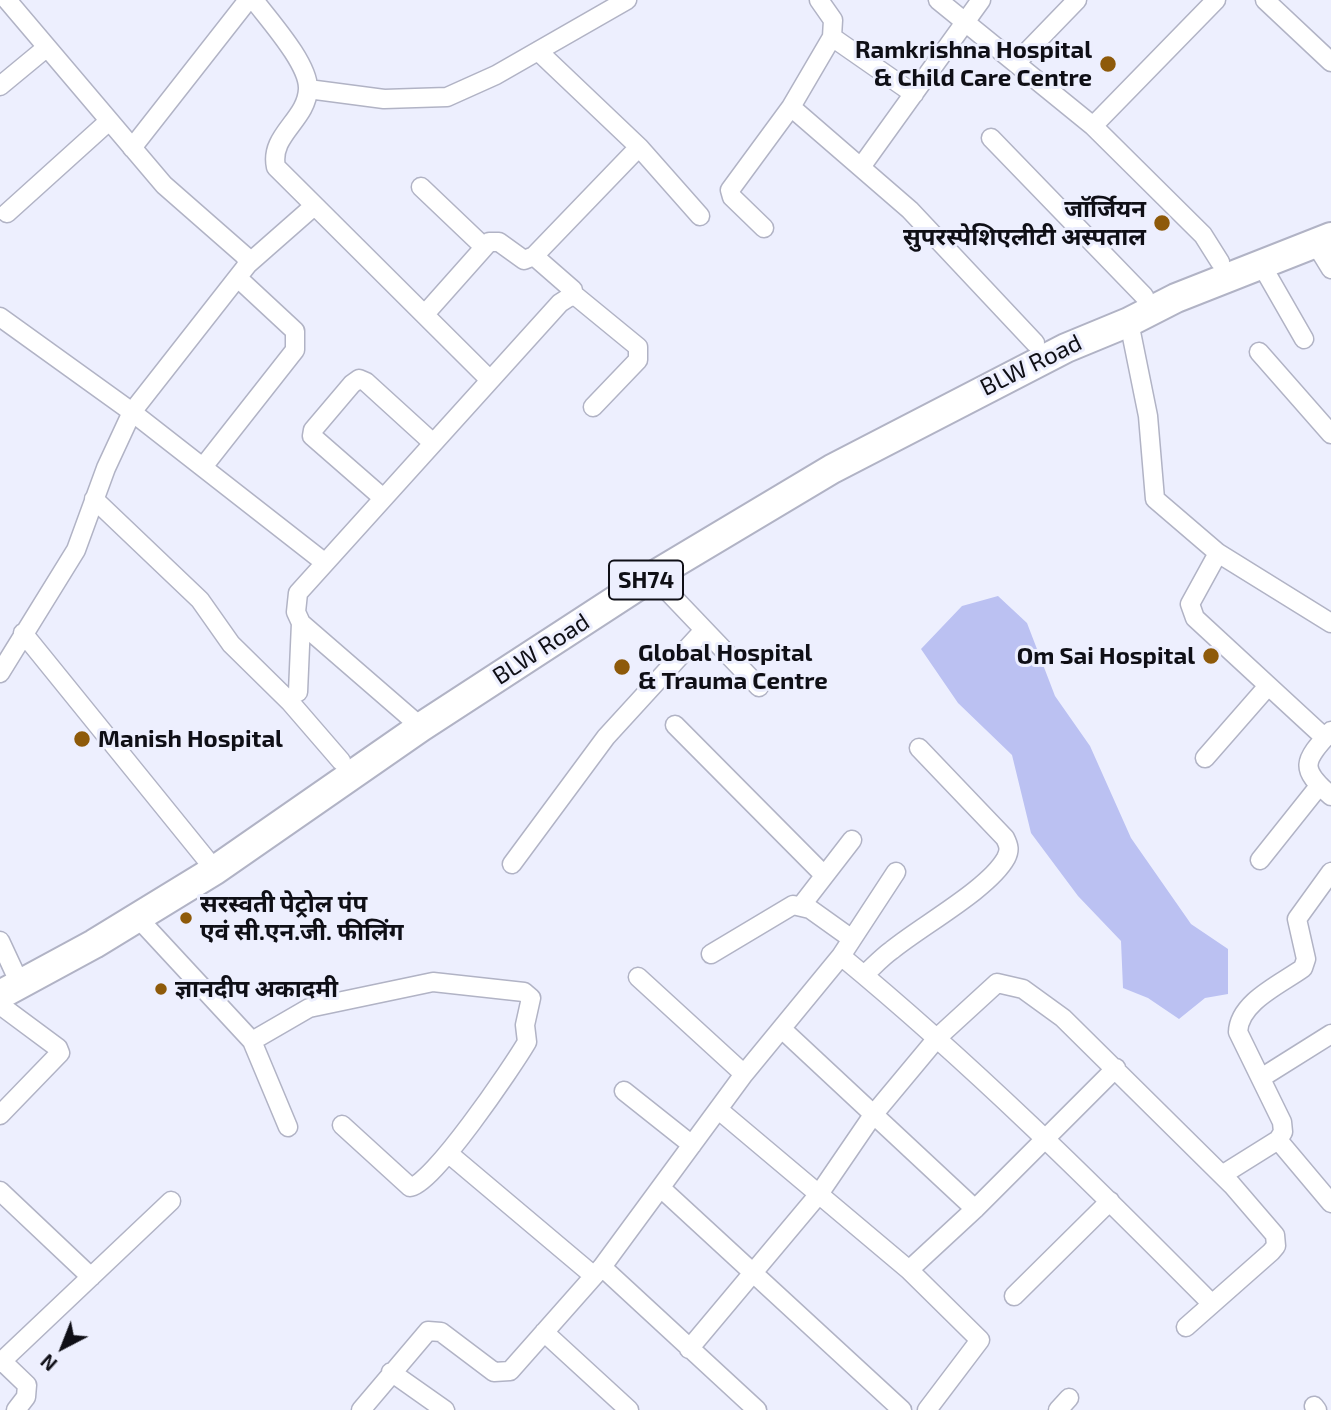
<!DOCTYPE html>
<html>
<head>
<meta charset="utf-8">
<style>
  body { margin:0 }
  #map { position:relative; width:1331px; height:1410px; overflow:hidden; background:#edeffe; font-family:"Exo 2",sans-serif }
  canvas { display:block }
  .north { position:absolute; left:28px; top:1312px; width:70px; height:70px; -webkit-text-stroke:5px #edeffe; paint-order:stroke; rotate:222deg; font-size:19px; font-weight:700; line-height:28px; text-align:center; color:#0f0f16 }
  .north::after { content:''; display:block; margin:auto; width:24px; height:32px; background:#0f0f16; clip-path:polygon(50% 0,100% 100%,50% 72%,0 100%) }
</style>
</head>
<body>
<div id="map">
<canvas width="1331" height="1410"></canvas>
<div class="north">N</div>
</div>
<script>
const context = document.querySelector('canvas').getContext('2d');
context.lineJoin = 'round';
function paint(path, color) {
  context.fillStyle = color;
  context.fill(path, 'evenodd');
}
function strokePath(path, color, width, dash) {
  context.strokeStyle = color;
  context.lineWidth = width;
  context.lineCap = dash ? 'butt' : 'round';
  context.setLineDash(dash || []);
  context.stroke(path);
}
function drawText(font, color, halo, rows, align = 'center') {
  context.font = font + ' "Exo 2","Noto Sans Devanagari",sans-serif';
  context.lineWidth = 6;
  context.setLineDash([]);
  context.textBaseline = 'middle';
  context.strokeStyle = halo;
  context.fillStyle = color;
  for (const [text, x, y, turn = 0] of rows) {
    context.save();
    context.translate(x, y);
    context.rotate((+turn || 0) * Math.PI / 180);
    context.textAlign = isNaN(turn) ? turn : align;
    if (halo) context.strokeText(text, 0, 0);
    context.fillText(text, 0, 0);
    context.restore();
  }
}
const water = new Path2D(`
  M998,596L1027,623L1055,696L1090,746L1131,838L1191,924L1228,949V994L1205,998L1179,1019L1148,998L1123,988L1121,941L1078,896L1031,833L1012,755L958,703L921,649L962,606Z`);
const street = new Path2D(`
  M254,0C269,20 309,64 308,89C307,120 269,135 276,167L490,380
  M938,0L1093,126L1203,235L1220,262
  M1265,0L1331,62
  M832,37L914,94
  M538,51L639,147L700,216
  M1016,63L1077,0
  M0,86L46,48
  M308,89L384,99L447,97L496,75L627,0
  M791,107L910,210L1035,343
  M1093,126L1216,0
  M991,138L1144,296
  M132,148L248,0
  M861,167L981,0
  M421,187L484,247
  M7,213L109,121
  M764,228L732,197L730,190L791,107L832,37L833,20L819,0
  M1315,243L1331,269
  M534,256L573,290
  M248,264L314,206
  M1261,264L1304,339
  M425,314L489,242H499L524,260L534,256L639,147
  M0,317L132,412L324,562
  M1129,322L1148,416L1155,499L1218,553L1331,623
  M1259,352L1331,434
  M203,467L295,350V331L239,279
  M383,498L312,436L313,430L352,384L359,379L366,382L433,443
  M94,499L200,600L231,644L290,702L341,761
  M1218,553L1190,604L1195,618L1325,738
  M653,576L759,687
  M23,633L215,870
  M0,673L76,550L106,468L132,412L248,264L245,256L164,185L7,0
  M298,692L301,623
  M675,725L824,875
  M421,727L301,623L296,612L298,593L560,303L571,296L577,297L638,347V360L593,407
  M1331,731C1303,762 1299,768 1331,796
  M1205,758L1268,686
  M1260,860L1319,786
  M512,864L606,737L703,631
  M801,906L852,840
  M138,918L252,1041L288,1127
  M0,941L20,984
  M711,954L793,905L810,909L852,939
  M841,956C972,1064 1092,1183 1212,1304
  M864,975C873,967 882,957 892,950C921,926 989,889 1006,858C1010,850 1009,846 1005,838L919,748
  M638,977L744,1074
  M0,1005L58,1048L60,1053L0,1115
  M783,1030L975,1209
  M252,1041L309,1008L433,982L524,992L531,998L525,1025L527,1042C513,1066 431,1187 410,1187L342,1125
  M1261,1078L1331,1034
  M624,1091L692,1145
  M720,1111L909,1270
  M1278,1140L1331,1203
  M448,1153L594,1276
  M1222,1175L1278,1140L1283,1132L1282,1122L1238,1032C1239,1002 1281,984 1303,968L1306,959L1297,919L1331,872
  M662,1189L902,1410
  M0,1191L91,1277
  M602,1267L757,1410
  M1014,1296L1110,1201
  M544,1332L629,1410
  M689,1349L819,1194L873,1115L938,1037L997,983L1023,989L1063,1018L1232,1185L1275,1235L1276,1246L1271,1252L1186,1327
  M2,1361L27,1385L26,1397L16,1410
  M0,1363L171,1201
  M391,1372L445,1410
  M1314,1406L1317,1410
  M361,1410L428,1331L441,1332L494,1372L510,1371L602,1267L744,1074L841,956L896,872
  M927,1410L980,1340L909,1270L975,1209L1116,1068
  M1058,1410L1069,1398`);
const primary = new Path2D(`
  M0,995L94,944L215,870L421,727L653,576L832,469L1066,348L1129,322L1176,298L1331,237`);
const markers = [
  [1108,64,9,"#8e5a0a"],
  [1162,223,9,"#8e5a0a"],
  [1211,656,9,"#8e5a0a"],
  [622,667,9,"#8e5a0a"],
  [82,739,9,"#8e5a0a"],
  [186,918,7,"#8e5a0a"],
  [161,989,7,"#8e5a0a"]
];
const shields = [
  [646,580,74]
];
const shieldNames = [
  ["SH74",646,580]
];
const poiNames = [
  ["Ramkrishna Hospital",1092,50,"right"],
  ["& Child Care Centre",1092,78,"right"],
  ["जाॅर्जियन",1146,209,"right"],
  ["सुपरस्पेशिएलीटी अस्पताल",1146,237,"right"],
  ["Global Hospital",638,653],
  ["& Trauma Centre",638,681],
  ["Om Sai Hospital",1195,656,"right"],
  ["Manish Hospital",98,739],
  ["सरस्वती पेट्रोल पंप",200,904],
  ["एवं सी.एन.जी. फीलिंग",200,932],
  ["ज्ञानदीप अकादमी",175,989]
];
const streetNames = [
  ["BLW Road",1031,365,-26],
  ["BLW Road",541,649,-33]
];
paint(water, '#bbc1f2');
strokePath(street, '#b1b3c5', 21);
strokePath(primary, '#b1b3c5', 32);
strokePath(street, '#fff', 18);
strokePath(primary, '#fff', 28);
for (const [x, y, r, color] of markers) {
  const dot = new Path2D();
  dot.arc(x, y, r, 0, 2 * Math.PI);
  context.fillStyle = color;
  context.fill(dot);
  strokePath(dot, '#edeffe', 2.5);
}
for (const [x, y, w] of shields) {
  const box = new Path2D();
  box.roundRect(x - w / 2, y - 19.5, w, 39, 5);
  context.fillStyle = '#edeffe';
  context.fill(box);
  strokePath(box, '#0f0f16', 2);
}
drawText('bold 23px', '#0f0f16', null, shieldNames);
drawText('bold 24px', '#0f0f16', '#edeffe', poiNames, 'left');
drawText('24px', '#0f0f16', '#edeffe', streetNames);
</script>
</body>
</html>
